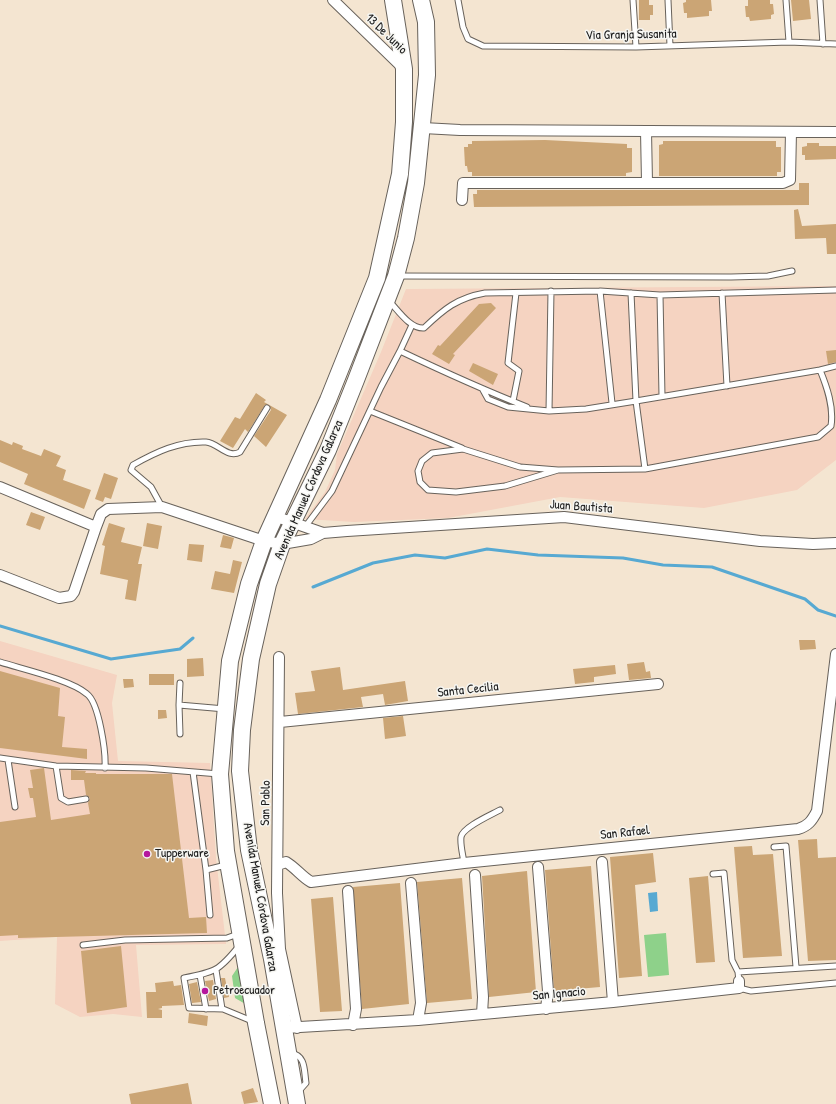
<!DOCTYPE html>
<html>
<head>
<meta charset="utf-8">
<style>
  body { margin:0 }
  canvas { display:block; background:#f4e5d1 }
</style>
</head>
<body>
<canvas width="836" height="1104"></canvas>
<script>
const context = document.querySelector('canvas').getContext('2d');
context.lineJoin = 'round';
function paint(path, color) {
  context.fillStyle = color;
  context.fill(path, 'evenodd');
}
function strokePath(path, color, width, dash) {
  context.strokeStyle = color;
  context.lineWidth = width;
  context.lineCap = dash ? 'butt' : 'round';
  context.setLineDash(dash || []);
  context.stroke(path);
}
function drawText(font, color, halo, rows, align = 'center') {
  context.font = font + ' "Patrick Hand",sans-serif';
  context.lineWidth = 3;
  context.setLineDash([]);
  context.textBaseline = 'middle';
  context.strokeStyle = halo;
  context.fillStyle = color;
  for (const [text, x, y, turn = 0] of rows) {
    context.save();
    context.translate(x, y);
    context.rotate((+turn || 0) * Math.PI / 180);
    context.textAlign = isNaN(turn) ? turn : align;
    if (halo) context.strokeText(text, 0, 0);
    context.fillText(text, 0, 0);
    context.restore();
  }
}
const built = new Path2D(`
  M836,286V460L797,490L704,508L560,497L448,518L354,522L305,519L325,492L335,470L337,454L381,352L406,289Z
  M0,641L117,675L112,703L118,761L210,763L216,858L226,944L136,945L142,1017L113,1014L80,1017L55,1004L57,937L0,941Z`);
const green = new Path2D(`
  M666,933L669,975L648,977L644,935Z
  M240,964L247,1005L235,998L232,976Z`);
const water = new Path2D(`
  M657,892L658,911L650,912L648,893Z`);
const stream = new Path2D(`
  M313,587L373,563L415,555L445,558L487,549L538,555L623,558L663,565L712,567L805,599L818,610L836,616
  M0,626L111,659L180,649L193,638`);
const building = new Path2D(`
  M639,0H649V5H653V15H650V20H639Z
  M686,0H711L712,11H709V16L687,18V13H684L683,3L686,2Z
  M748,0H770V4H773L774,14L771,15V19L750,21L749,17H746L745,6H748Z
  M791,0H809L811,19L793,21Z
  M545,140L627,144V148H632V172L626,173V176H472V172H468L467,166H465L464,147H468V144H472V141Z
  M663,141H776V147H781V172H777V176H659V145L663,144Z
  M807,143H819V146H836V159L805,160V155H802V147L807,146Z
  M799,183H809V205L474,207L473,194H477V190H799Z
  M798,209L802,226L836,224V254H827L826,238L795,239L794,210Z
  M491,303L496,308L453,354L455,355L449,364L432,354L438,345L440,346L479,304Z
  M836,350V362L828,364L826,351Z
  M473,363L498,374L493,385L469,371Z
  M256,393L266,400L264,402L287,415L266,447L254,436L271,410L269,405H265L248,432L245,429L233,448L220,441L235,417L240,419Z
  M0,440L12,445L13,442L23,446L22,449L41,456L44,449L61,456L56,466L66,470L63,480L91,490L84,509L24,484L28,474L0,462Z
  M104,473L118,478L111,499L105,497L103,502L95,499Z
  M31,512L45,517L40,530L26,525Z
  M109,523L125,528L121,542L142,547L138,564H142L136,601L125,599L128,580L100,574L105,546L102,545Z
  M147,523L162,526L158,549L143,546Z
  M223,535L234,538L231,549L220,547Z
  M189,544L204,545L202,562L187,560Z
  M233,560L242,562L234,593L211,589L215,571L230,574Z
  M799,640H815L816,649L800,650Z
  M203,658L204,676L187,677V659Z
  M644,662L646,672L650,671L651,678L629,680L627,664Z
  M615,665L616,674L594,677V682L575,684L573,669Z
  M340,667L343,690L405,681L408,701L385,705L383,694L361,697L363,707L298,714L295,693L315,691L311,671Z
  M0,671L60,688L58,716L65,717L62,747L87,749V759L0,748Z
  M149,674H174V685H149Z
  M123,679H133L134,687L124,688Z
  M158,710H166L167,718L158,719Z
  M403,716L406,736L385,739L383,718Z
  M44,768L51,820L90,814L88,803L90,798L86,795L84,780H71V770L86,771L85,773H96V774H172L189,918L206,917L207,933L18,938V935L0,936V822L36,817L33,798H30L28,788H33L30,770Z
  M817,839L818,858L836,857V960L808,961L798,840Z
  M752,846L753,855L773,854L782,956L743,958L734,847Z
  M653,853L656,882L635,885L642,976L619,978L610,857Z
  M591,866L600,987L554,991L545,870Z
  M527,871L536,992L489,997L482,876Z
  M708,876L715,962L696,963L689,878Z
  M462,878L472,999L427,1003L417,882Z
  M400,883L409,1004L362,1009L353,887Z
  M333,897L342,1011L320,1012L311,899Z
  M121,946L127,1007L87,1013L81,951Z
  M221,978H225L229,997L224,998Z
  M213,980L216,999L209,1001L205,981Z
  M173,981L174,986L181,985L184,1005L162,1006V1008L158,1009L162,1010V1018H147L146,992H156L155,983Z
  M197,982L201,1002L192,1003L189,984Z
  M189,1013L208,1016L207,1026L188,1023Z
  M188,1083L192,1104H131L129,1094Z
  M253,1088L258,1102L244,1104L241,1092Z`);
const service = new Path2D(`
  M458,0L463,27L468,39L483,46L636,47L789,42L836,44
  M633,0L636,47
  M668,0L670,46
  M786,0L789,42
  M820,0L823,44
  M399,276L731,277L768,276L792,271
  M600,291L660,295L836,290
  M722,293L727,386
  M660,295L662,396
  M389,301C398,310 410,329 424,328C444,309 457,298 485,293L600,291L612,403
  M400,351L412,325
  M820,370L836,366
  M483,390L488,399L508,407L549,411L586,409L636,401L820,370C827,387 834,407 831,426L818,437L645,469L636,401L631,293
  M513,401L519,371L508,363L516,293
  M370,411L462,448
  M549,411L551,291
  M558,470L505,486L456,492L428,490L420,482L418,471L422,461L432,453L463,449L520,467L558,470L645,469
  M162,507L151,487L131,470L133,465C156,452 179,441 206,442C218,443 228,459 240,452L267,408
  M305,527L332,491L381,387L400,351C442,371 484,390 527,407
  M0,662C22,669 71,680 87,694C99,703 106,752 105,768
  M179,705L180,683
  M180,734L179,705L225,709
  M0,758L56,766L146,768L219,774
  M8,760L15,807
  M56,766L61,798L68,802L86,799
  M193,772L206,870L226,865
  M774,847L786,846L796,967
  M464,863C463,855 460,845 461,837C463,827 491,815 500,810
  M206,870L210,915
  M713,874L724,873L732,960L738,972L739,981
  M83,945L125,940L227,938L238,934
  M239,946C219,971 215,972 184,978L189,1008L223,1009L252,1021
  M216,970L222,1009
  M738,972L836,966
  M200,975L206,1009
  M739,988L751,991L836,983
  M290,1053C306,1055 304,1070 306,1083L298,1092`);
const minor = new Path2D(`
  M333,0L404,69
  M423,128L460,130L836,132
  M646,131L647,182
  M462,200L463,183H783L790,180L791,132
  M0,487L96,527L101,514L108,509L162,507L264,541L282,544L311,539L323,533L347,531L564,517L760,541L813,544L836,543
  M274,516L323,533
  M0,575L59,598L71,596L74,592L96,527
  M279,657L277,893L280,949L297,1028
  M280,722L658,684
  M602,862L613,1002
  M278,865L286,862C296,868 301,876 311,882L464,863L798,829C808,826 812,821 817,811L836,654
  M538,867L548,991L546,1009
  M475,875L483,997L482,1014
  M411,883L421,1003L418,1020
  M348,891L356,1009L353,1025
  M283,1028L418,1020L613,1002L739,988V981`);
const primary = new Path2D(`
  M272,1104L256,1023L226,851L220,774L230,661L249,584L264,541L328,400L377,278L400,174L404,122V69L393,0
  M297,1104L272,959L249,850L240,771L242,730L251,659L268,584L282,544L328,450L356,380L396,276L406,238L416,183L427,75L426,22L421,0`);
const markers = [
  [147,854,4,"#b5179e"],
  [205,991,4,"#b5179e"]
];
const streetNames = [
  ["13 De Junio",386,34,44],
  ["Via Granja Susanita",631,35,-1],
  ["Avenida Manuel Córdova Galarza",309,490,-66],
  ["Juan Bautista",581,507,4],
  ["Santa Cecilia",468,690,-6],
  ["San Pablo",266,803,-89],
  ["San Rafael",625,833,-6],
  ["Avenida Manuel Córdova Galarza",260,897,80],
  ["San Ignacio",559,994,-5]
];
const poiNames = [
  ["Tupperware",155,854],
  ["Petroecuador",213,991]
];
paint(built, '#f5d3c1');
paint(green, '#8ed18a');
paint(water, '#57a9d2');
strokePath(stream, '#57a9d2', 3);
paint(building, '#cba575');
strokePath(service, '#68625b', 7);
strokePath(minor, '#68625b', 12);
strokePath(primary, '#68625b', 18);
strokePath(service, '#fff', 5);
strokePath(minor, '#fff', 10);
strokePath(primary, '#fff', 16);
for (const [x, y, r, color] of markers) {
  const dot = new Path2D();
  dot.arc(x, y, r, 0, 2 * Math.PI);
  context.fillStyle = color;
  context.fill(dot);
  strokePath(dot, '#f6f6f2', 1.5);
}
drawText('13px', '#1c1c1c', '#f6f6f2', streetNames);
drawText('13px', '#1c1c1c', '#f6f6f2', poiNames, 'left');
</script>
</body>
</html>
